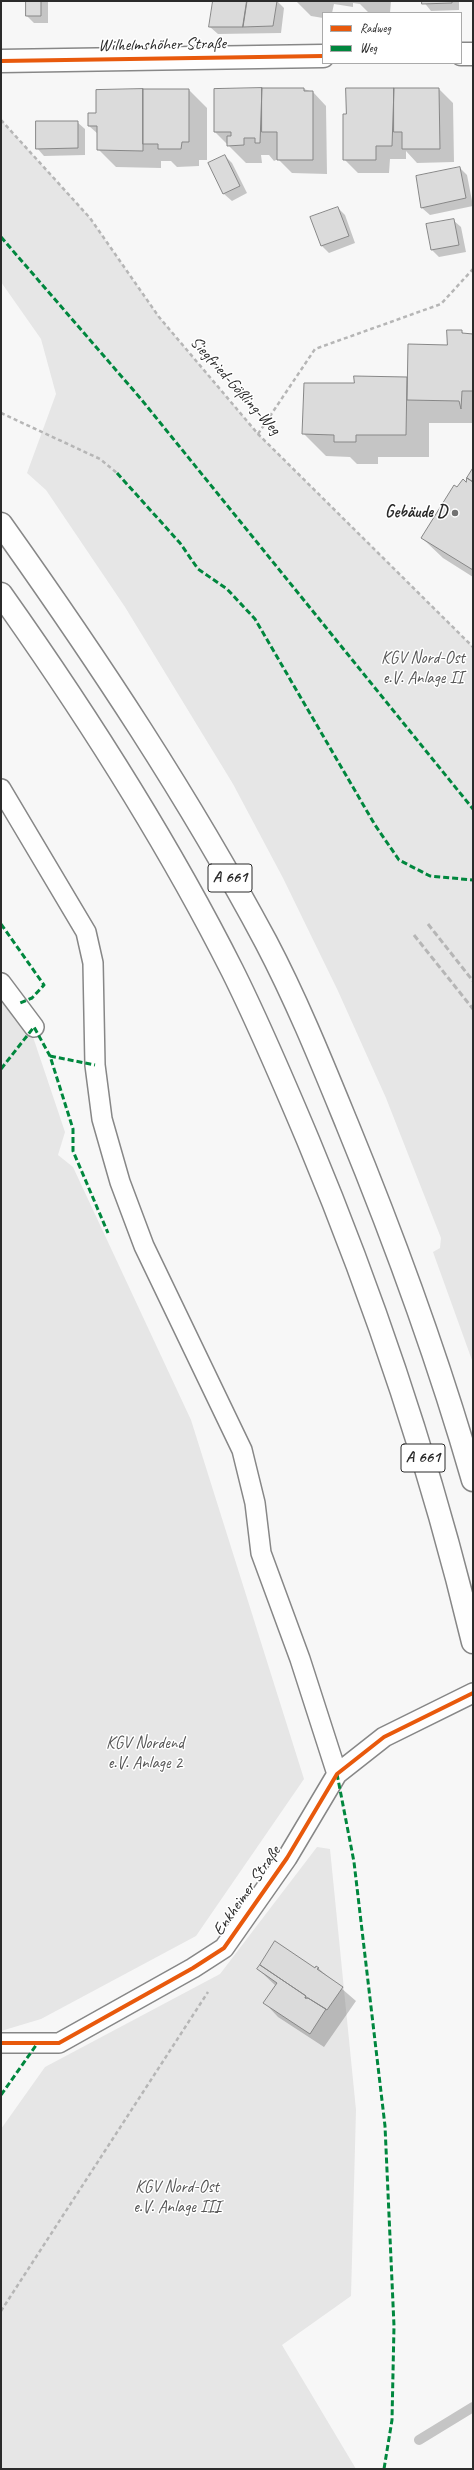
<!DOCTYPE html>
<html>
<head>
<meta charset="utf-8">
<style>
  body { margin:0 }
  #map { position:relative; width:474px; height:2470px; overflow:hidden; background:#f7f7f7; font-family:Caveat,sans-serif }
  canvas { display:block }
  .frame { position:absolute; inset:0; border:2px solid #2b2b2b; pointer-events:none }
  .legend { position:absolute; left:322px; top:12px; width:140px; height:52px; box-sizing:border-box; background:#fff; border:1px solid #aaa; margin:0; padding:5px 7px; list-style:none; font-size:12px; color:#2b2b2b }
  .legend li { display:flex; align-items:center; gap:8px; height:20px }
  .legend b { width:20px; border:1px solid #aaa }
</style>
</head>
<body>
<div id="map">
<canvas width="474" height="2470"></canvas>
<div class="frame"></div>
<ul class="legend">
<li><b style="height:5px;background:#e8590c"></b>Radweg</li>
<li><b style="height:5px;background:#00873e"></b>Weg</li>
</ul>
</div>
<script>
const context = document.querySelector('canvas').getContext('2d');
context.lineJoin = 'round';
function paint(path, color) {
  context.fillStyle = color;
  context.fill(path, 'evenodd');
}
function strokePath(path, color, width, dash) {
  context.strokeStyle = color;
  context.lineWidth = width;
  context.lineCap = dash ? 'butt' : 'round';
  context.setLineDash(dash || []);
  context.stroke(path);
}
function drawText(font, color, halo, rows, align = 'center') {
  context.font = font + ' Caveat,sans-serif';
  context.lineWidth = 3;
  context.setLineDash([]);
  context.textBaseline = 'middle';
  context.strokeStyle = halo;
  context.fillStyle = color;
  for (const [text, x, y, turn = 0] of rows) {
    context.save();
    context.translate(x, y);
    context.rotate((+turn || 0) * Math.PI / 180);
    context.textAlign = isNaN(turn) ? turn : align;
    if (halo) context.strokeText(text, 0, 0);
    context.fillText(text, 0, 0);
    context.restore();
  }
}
const green = new Path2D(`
  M1,120L90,218L159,317L258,434L473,647V1363L433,1252L440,1248L441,1238L386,1098L338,991L283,878L233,784L125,607L46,490L27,473L56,394L41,339L1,282Z
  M1,994L31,1031L65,1132L58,1155L73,1167L191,1420L304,1779L196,1936L41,2019L1,2031Z
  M317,1847L330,1849L356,2110L351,2296L282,2345L356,2469H1V2129L45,2067L220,1974Z`);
const shadow = new Path2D(`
  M27,1H48V23H34L27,16Z
  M214,1H277L284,8L281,33L218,34L210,27Z
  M296,1H391L390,13H369L360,4L353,3V7L334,4L332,13H323V18L311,16Z
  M423,1H459V10L431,11Z
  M262,89H304L313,92L326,106L327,174L292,173L278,159L274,161L269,155H261L262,163H246L215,132Z
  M347,89H439L453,103L454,162L417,163L406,151V159H390L389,173H358L344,159Z
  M189,90L207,108V160H199V166L177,167L171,161H161V168L116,167L98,149V134L89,126L97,114Z
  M77,122L85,129V155L44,156L37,148Z
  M225,156L232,163L247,193L232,201L224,194L209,163Z
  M460,168L467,175L473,206L430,215L422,208L417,177Z
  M338,208L345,215L355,243L329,253L322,246Z
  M453,220L461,227L466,252L439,257L432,250Z
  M461,331L465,335H473V423H429V457H378V464H357L350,457L326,456L304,434L355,385V377L408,378L448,346Z
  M473,470V577L443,558L422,538L458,489L467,483Z
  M318,1968L356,2001L324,2047L278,2017L265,2003L276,1986L258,1969Z`);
const stream = new Path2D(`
  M419,2440L473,2407`);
const building = new Path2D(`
  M26,1H41V16H26Z
  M213,1H247L243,27H209Z
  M247,1H277L273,26L243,27Z
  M422,1H452V3L422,4Z
  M262,88L260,143H255V138H244V145L227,146V136H231V132H214V89Z
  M262,88H304V91H313V160H277V132H262Z
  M346,88H394L392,146H376V160H343V114H346Z
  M394,88H439L440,149H402V132H394Z
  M143,89V151L97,150V126H88V113H96V90Z
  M143,89H189V142H182L181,149H158V144H143Z
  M36,121H78V148L36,149Z
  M225,155L240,186L223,194L208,163Z
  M460,167L466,198L421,208L416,176Z
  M338,207L349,236L321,246L310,217Z
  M454,219L459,245L431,250L426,224Z
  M447,330H462V333L473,334V391H462L461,409L459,401L407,400L408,344L447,345Z
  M354,376L407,377L406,435H356V442H334V435L302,434L304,383H354Z
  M473,468V482L467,478Z
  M467,478L473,482V570L421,538L454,485L457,487L463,479L466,482Z
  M275,1941L315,1968L316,1966L319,1968L317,1969L343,1987L327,2010L308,1998H305L306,1996L260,1965Z
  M260,1965L306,1996L305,1998H308L326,2009L310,2034L263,2003L277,1983L257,1969Z`);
const path = new Path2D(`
  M1,120L90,218L159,317L258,434L473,647
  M1,413L100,459L117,473
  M258,434L315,349L441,304L473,269
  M1,2311L208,1992`);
const service = new Path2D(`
  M1,789L86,932L93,963L95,1065L102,1119L120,1182L144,1246L242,1450L255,1503L261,1553L300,1659L337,1774
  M1,983L34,1027
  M1,2043H59L193,1968L224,1948L287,1858L337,1774L384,1737L473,1693`);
const minor = new Path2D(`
  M461,54H473
  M1,61L323,56`);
const motorway = new Path2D(`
  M1,524C97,659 188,796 266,942C297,1001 322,1063 347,1124C395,1241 438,1358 473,1480
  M1,594C86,714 166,839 232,970C260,1026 284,1083 308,1140C376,1303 432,1471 473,1642`);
const rail = new Path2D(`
  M428,924L473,981
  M414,935L473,1009`);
const quiet = new Path2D(`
  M1,237L141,399L473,809
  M117,473L180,543L198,569L227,589L255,619L375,825L399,860L430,876L473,880
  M1,924L44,985L32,998L18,1004
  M50,1056L95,1065
  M1,1069L34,1027L50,1056L73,1129V1151L108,1233
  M337,1774L354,1862L385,2126L394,2326L392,2420L384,2469
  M1,2095L37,2044`);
const cycleway = new Path2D(`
  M1,61L323,56
  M1,2043H59L193,1968L224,1948L287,1858L337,1774L384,1737L473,1693`);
const markers = [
  [455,513,4,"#727272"]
];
const shields = [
  [230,878,44],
  [423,1458,44]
];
const shieldNames = [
  ["A 661",230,878],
  ["A 661",423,1458]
];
const streetNames = [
  ["Wilhelmshöher Straße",162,45,-1],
  ["Siegfried-Gößling-Weg",235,386,48],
  ["Enkheimer Straße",247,1891,-55]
];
const poiNames = [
  ["Gebäude D",447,513]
];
const parkNames = [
  ["KGV Nord-Ost",423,659],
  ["e.V. Anlage II",423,679],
  ["KGV Nordend",145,1744],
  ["e.V. Anlage 2",145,1764],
  ["KGV Nord-Ost",177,2188],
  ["e.V. Anlage III",177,2208]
];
paint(green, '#e6e6e6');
paint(shadow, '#0003');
strokePath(stream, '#c5c5c5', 10);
paint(building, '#dbdbdb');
strokePath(building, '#878787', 1);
strokePath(service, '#878787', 22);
strokePath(minor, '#878787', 25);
strokePath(motorway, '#878787', 25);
strokePath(path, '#b6b6b6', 2.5, [4, 3]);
strokePath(service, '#fefefe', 19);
strokePath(minor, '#fefefe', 22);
strokePath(motorway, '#fefefe', 22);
strokePath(rail, '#b6b6b6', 3, [6, 3]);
strokePath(quiet, '#00873e', 3, [6, 3]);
strokePath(cycleway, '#e8590c', 4);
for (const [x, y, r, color] of markers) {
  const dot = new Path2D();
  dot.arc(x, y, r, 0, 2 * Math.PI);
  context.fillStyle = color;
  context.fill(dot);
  strokePath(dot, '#fff', 1.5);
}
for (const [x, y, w] of shields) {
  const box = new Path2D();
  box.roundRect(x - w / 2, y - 14, w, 28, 3);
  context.fillStyle = '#fff';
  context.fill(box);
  strokePath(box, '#2b2b2b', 1);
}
drawText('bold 16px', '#2b2b2b', null, shieldNames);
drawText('17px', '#2b2b2b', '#fff', streetNames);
drawText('bold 17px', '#2b2b2b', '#fff', poiNames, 'right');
drawText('17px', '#565656', '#fff', parkNames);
</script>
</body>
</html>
